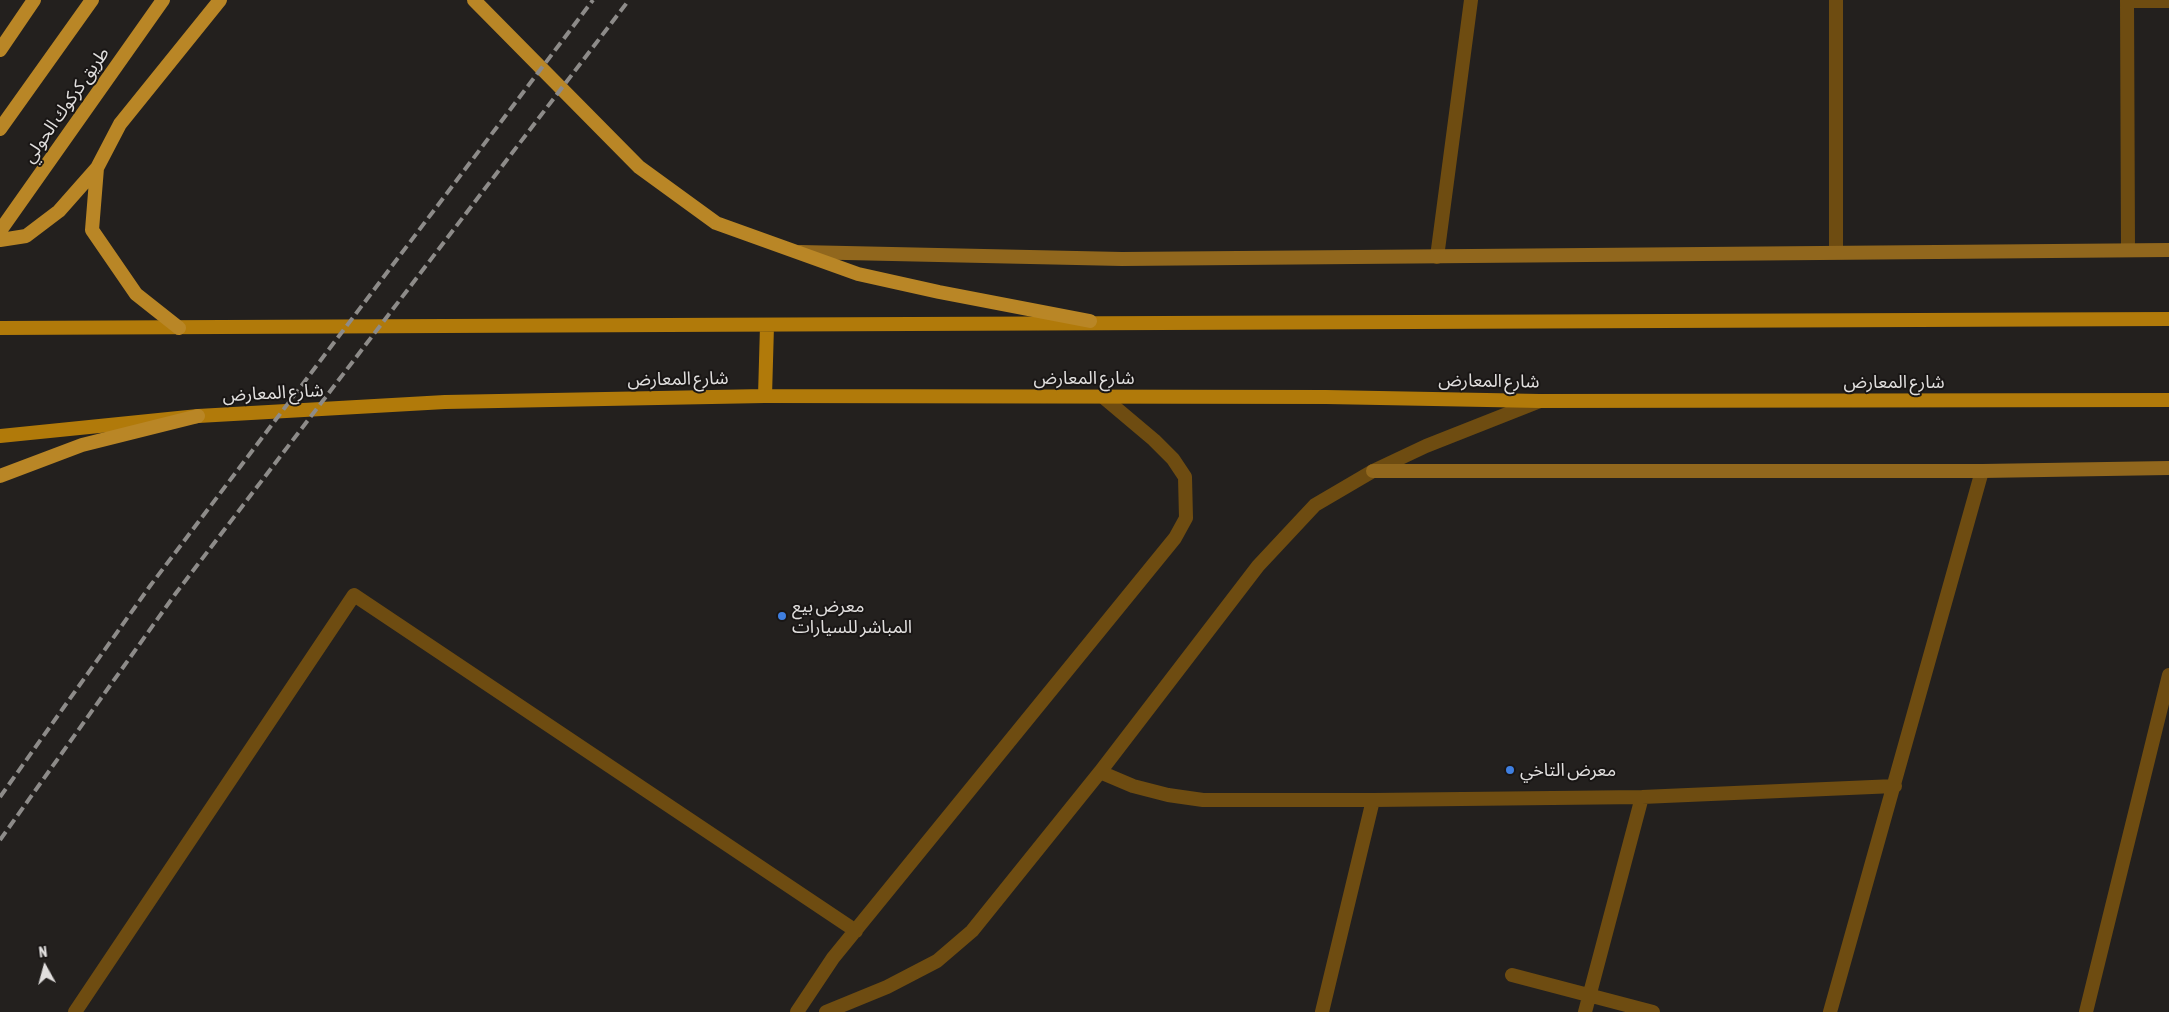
<!DOCTYPE html>
<html>
<head>
<meta charset="utf-8">
<style>
  body { margin:0 }
  #map { position:relative; width:2169px; height:1012px; overflow:hidden; background:#23201e; font-family:"Asap Condensed",sans-serif }
  canvas { display:block }
  .north { position:absolute; left:20px; top:942px; width:50px; height:50px; -webkit-text-stroke:4px #191615; paint-order:stroke; rotate:353deg; font-size:14px; font-weight:700; line-height:20px; text-align:center; color:#e1dfde }
  .north::after { content:''; display:block; margin:auto; width:18px; height:22px; background:#e1dfde; clip-path:polygon(50% 0,100% 100%,50% 72%,0 100%) }
</style>
</head>
<body>
<div id="map">
<canvas width="2169" height="1012"></canvas>
<div class="north">N</div>
</div>
<script>
const context = document.querySelector('canvas').getContext('2d');
context.lineJoin = 'round';
function strokePath(path, color, width, dash) {
  context.strokeStyle = color;
  context.lineWidth = width;
  context.lineCap = dash ? 'butt' : 'round';
  context.setLineDash(dash || []);
  context.stroke(path);
}
function drawText(font, color, halo, rows, align = 'center') {
  context.font = font + ' "Asap Condensed","Noto Sans Arabic",sans-serif';
  context.lineWidth = 4;
  context.setLineDash([]);
  context.textBaseline = 'middle';
  context.strokeStyle = halo;
  context.fillStyle = color;
  for (const [text, x, y, turn = 0] of rows) {
    context.save();
    context.translate(x, y);
    context.rotate((+turn || 0) * Math.PI / 180);
    context.textAlign = isNaN(turn) ? turn : align;
    if (halo) context.strokeText(text, 0, 0);
    context.fillText(text, 0, 0);
    context.restore();
  }
}
const minor = new Path2D(`
  M1836,0V252
  M2127,0L2128,250
  M2127,1H2169
  M1437,257L1471,0
  M1100,772L1133,786L1168,795L1203,800H1373L1642,797L1895,786
  M1512,975L1653,1012
  M75,1012L354,595L856,931
  M797,1012L833,958L1175,538L1186,518L1185,477L1173,459L1154,440L1103,397
  M826,1012L887,987L937,961L972,931L1100,772L1258,566L1315,505L1373,471L1426,446L1540,401
  M1322,1012L1373,800
  M1585,1012L1642,797
  M1830,1012L1982,471
  M2086,1012L2169,675`);
const secondary = new Path2D(`
  M800,252L1122,259L2169,250
  M1373,471H1982L2169,468`);
const primary = new Path2D(`
  M0,328C723,325 1446,321 2169,319
  M765,396L767,326
  M0,436L198,416L445,402L765,396L1326,397L1540,401L2169,400`);
const trunk = new Path2D(`
  M474,0L639,167L716,223L858,274L939,292L1090,321
  M0,50L34,0
  M0,129L92,0
  M0,231L163,0
  M0,240L26,236L59,211L97,168
  M179,328L136,294L92,230L97,168L120,124L220,0
  M0,476L82,445L198,416`);
const rail = new Path2D(`
  M0,797L150,586L593,0
  M0,840L176,593L629,0`);
const markers = [
  [782,616,5,"#3f7fe0"],
  [1510,770,5,"#3f7fe0"]
];
const streetNames = [
  ["طريق كركوك الحولي",66,105,-55],
  ["شارع المعارض",1084,378],
  ["شارع المعارض",678,379,-1],
  ["شارع المعارض",1489,381,1],
  ["شارع المعارض",1894,382],
  ["شارع المعارض",273,393,-3]
];
const poiNames = [
  ["معرض بيع",792,606],
  ["المباشر للسيارات",792,627],
  ["معرض التاخي",1520,770]
];
strokePath(minor, '#6e4c11', 14);
strokePath(secondary, '#91671d', 14);
strokePath(primary, '#b17a0a', 14);
strokePath(trunk, '#b98626', 14);
strokePath(rail, '#8d8b89', 4, [10, 5]);
for (const [x, y, r, color] of markers) {
  const dot = new Path2D();
  dot.arc(x, y, r, 0, 2 * Math.PI);
  context.fillStyle = color;
  context.fill(dot);
  strokePath(dot, '#191615', 2);
}
drawText('18px', '#e1dfde', '#191615', streetNames);
drawText('18px', '#e1dfde', '#191615', poiNames, 'left');
</script>
</body>
</html>
